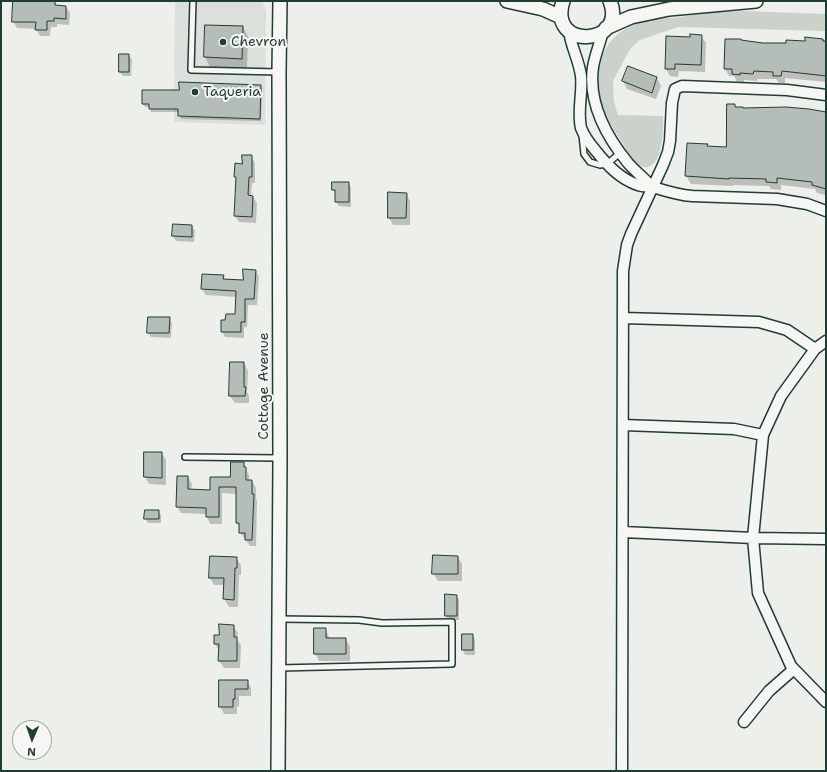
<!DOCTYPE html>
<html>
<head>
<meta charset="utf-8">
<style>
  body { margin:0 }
  #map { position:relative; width:827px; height:772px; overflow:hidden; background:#edefea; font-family:"Shantell Sans",sans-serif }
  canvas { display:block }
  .frame { position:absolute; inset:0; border:2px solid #1f3d34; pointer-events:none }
  .north { position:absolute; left:12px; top:720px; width:40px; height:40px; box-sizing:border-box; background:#f6f6f2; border:1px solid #a0aca6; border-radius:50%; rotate:182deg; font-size:11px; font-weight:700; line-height:16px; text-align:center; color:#1f3d34 }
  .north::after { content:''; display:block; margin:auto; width:14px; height:18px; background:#1f3d34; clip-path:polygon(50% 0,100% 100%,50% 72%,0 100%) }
</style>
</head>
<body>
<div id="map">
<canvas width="827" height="772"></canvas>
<div class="frame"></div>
<div class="north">N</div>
</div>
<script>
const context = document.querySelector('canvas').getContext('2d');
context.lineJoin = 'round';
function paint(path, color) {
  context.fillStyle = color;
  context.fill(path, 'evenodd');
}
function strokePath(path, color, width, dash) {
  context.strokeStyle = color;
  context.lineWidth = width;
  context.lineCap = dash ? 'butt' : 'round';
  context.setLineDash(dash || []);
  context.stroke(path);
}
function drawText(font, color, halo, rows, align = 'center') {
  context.font = font + ' "Shantell Sans",sans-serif';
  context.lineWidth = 4;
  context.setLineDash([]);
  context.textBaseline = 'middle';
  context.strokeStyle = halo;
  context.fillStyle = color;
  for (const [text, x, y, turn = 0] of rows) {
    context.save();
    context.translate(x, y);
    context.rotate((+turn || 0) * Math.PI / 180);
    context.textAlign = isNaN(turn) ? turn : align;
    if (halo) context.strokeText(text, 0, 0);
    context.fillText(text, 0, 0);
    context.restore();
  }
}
const built = new Path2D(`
  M175,1H262L266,10L265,125L174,122Z`);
const green = new Path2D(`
  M744,11L826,14V31L678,27L640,40L630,49L613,81L614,102L618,115L663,116C664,127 662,159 652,165C648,168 644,168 641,166C630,159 628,152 622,142C613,129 601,109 598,93C593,69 604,40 627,28C639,21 654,19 668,18C680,18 692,15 704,13C717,11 730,12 744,11Z`);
const shadow = new Path2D(`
  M14,1L54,2L57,6L66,7L70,13L69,25L57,24V27H51L50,36H40L36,29L17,28L13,21Z
  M205,26L243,27L248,37L247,68L210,67L205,57Z
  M701,36L706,43L705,72L679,71L678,77L670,76L666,69L691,38Z
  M823,40L826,45V82L785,78V83H779L776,79H757V81L744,80V82H737L734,76H729L725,69L763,44H787Z
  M129,55L132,60L131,76H123L120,72Z
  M628,67L657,78L661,86L656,99L627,89L623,81Z
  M261,86L262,89L261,121L181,119L179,112H151L150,107H145L143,104V91H180Z
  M735,105L736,108L743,109L826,113V195L817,193L815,189L781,185V190L771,189L769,186L733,185V186L691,184L686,176L688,144L707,145L708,148H727Z
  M251,156L255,163V183H252L251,197H253L257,203L256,223L239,222L235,216L237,179L235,177L243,165Z
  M349,183L351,188V207L339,206L336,202V194L333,189Z
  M406,194L410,201V225H393L389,218Z
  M192,226L195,231L194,242L176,241L173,236Z
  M255,271L259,276L257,305H248L247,327H244V338L225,337L222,331L226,321L236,315L237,297L206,295L202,289L223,276L225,280L244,281Z
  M169,318L172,323L171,338L151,337L148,333Z
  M244,363L248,371L247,392L249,396V403H235L230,396Z
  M145,453H162L166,460V485L149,484L145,477Z
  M243,463L249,475V481H252L256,488V498L257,501L256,546H250L240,532V528L237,522V494L222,493V524H210L207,517V514L181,513L177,507L188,477L192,484L191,490L211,491L231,478ZM245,469L247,471V485H245Z
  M158,511L161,515V523H148L145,518Z
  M458,557L462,564V581H438L433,573Z
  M236,558L241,565V575H239L238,607H229L224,599L225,585H214L210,578Z
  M456,596L459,600V620H448L446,615Z
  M233,626L238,633L237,640L241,645L240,668H224L219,661V651L215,644L220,636Z
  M325,629L330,639H345L350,646V661H319L315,653Z
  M473,635L475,640V655H465L463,650Z
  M220,681H247L251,688V696H239V707L237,706V714H224L220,706Z`);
const building = new Path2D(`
  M13,1H55V5L66,6V19L54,18V21H47V30H35L36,22H12Z
  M205,25L243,26L242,59L204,57Z
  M690,34L702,35L701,65L675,64V69H665L666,36L690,37Z
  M805,37L823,39V41H826V76L782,71L781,76H773V72L754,71L753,74L740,73V75L732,74V69H724L725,39H741V40L763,43H786V40L805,41Z
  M119,54H129V72H119Z
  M628,66L657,77L652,93L622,81Z
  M179,82L261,85L260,119L178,116V109H149V104H142V90H179Z
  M727,104H735V107H743V108L786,107L809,109L826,112V189L812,185V182L777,178V183L766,182V179L729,178V179L685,176L687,143L708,144L707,146L726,147Z
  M242,155H252V177H249L248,195L253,196L252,217L234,216L236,177H234L235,163L242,164Z
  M332,182H349V202H335V190H332Z
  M388,192L407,193L406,218H388Z
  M173,224L192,225V237L172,236Z
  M243,269L256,270L254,299H245V322H241V332H221V320H225L226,314H235L236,291L201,289L202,274L224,275L223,279L243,280Z
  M148,317H170L169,333H147Z
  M230,362H244V387H246L245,396H229Z
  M144,452H162V478L144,477Z
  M231,462H244V467H246V480H252V494H254L252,540H245V533H239V523H236V487H219V517H206V508L176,507L177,476H188V489L210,490V477H230Z
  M145,510H159V519H144Z
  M433,555L458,556V574H432Z
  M210,556L237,557V568H235L234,600L223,599L224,578H209Z
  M445,594L457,595V616H445Z
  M219,624L234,625V637H237V661H218L219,644H214V635H219Z
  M314,628H326V638H346V654H314Z
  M462,634H473V650H462Z
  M219,680H248V689H235V699H233V707H219Z`);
const service = new Path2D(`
  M193,1L191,70L279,72
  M582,135L584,154L590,162L600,165L607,164L620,153
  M185,457L279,458
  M279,619L359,620L382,623L452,622V664L279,668`);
const minor = new Path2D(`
  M569,31C571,47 579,60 581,76C583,93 577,111 581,128C584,136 590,144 596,151C607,165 620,179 638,185C643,187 648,186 653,187C666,191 678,195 692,196L777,199L807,204L826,211
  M603,31C600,43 595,55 593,67C588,102 606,136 628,163C635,171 644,178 652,187
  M624,318L759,322L787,330L815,349
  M826,341L815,349L781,396L763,435L753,538L758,593L791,666L826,702
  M623,425L734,429L763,435
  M623,532L753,538L826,539
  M744,722L769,691L794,669
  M622,771L623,271L627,245L631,234L663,165L668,152L670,141L672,103L675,89L682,86L787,90L826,95`);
const tertiary = new Path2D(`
  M507,1L543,9L561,17
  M563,1C547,51 628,46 610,1
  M606,28L631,17L669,9L756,1
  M278,771L280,458L279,72L280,1`);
const markers = [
  [223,42,4,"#1f3d34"],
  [195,92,4,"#1f3d34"]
];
const poiNames = [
  ["Chevron",231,42],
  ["Taqueria",203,92]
];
const streetNames = [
  ["Cottage Avenue",264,386,-90]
];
paint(built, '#dce0db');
paint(green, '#cbd2cc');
paint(shadow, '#0003');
paint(building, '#b4bdb8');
strokePath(building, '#1f3d34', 1);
strokePath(service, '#1f3d34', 8);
strokePath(minor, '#1f3d34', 13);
strokePath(tertiary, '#1f3d34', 16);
strokePath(service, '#f6f6f2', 5);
strokePath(minor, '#f6f6f2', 10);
strokePath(tertiary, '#f6f6f2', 13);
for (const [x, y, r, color] of markers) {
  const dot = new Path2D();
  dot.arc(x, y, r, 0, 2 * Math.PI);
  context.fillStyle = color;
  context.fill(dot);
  strokePath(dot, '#f6f6f2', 1.5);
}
drawText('14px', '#1f3d34', '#f6f6f2', poiNames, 'left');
drawText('14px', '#1f3d34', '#f6f6f2', streetNames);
</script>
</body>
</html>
